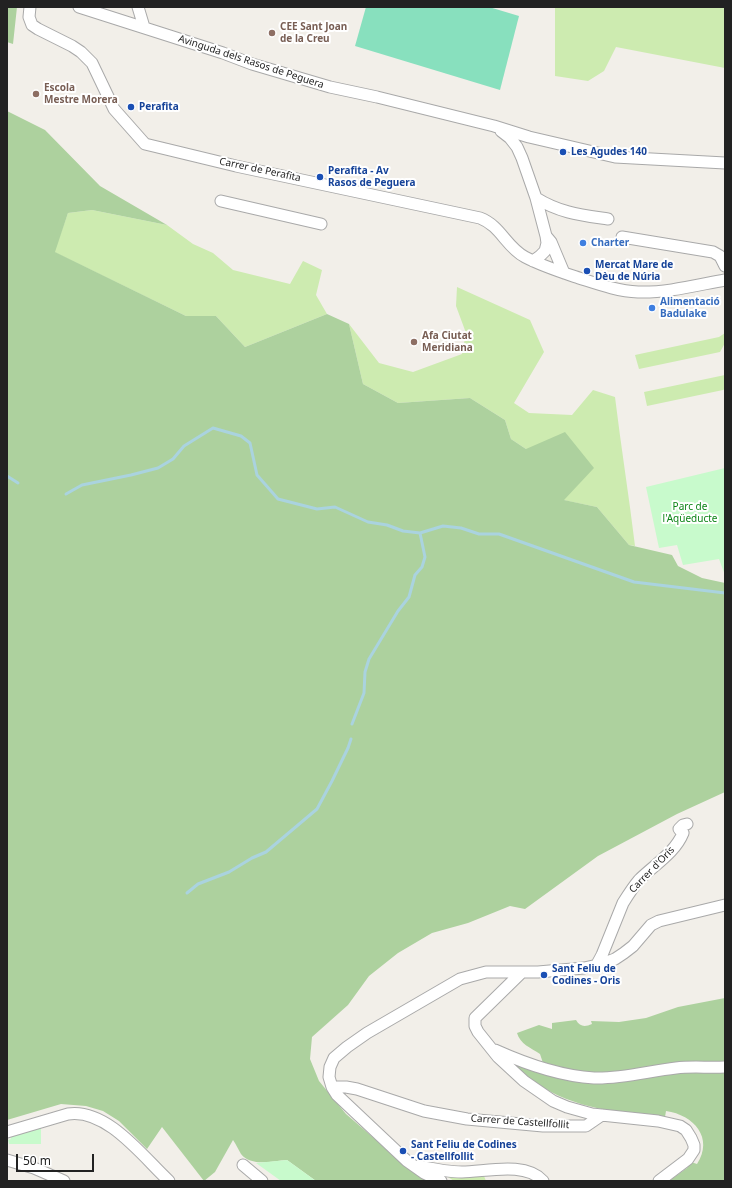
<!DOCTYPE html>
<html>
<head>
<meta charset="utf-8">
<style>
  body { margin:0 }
  #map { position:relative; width:732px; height:1188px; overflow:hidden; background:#f2efe9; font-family:"Noto Sans",sans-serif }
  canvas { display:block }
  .frame { position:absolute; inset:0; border:8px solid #222; pointer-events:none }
  .scale { position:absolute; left:16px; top:1154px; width:78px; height:18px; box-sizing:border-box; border:2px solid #222; border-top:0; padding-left:5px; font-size:12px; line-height:14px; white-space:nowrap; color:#222; -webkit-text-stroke:3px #fff; paint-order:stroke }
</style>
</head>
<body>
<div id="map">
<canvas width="732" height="1188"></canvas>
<div class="frame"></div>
<div class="scale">50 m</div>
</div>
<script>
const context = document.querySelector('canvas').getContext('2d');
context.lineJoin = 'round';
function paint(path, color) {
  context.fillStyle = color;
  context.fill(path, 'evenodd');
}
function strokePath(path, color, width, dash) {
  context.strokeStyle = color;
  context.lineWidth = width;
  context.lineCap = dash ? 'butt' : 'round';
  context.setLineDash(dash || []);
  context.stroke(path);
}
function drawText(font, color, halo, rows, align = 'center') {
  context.font = font + ' "Noto Sans",sans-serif';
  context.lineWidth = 4;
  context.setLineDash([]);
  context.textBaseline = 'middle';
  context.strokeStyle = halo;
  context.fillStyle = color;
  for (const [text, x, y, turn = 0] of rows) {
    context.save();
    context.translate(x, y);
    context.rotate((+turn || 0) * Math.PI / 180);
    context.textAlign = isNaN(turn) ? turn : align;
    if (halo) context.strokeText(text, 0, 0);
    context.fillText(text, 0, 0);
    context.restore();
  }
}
const grass = new Path2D(`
  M555,7H725V68L616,47L604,71L588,81L555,76Z
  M92,210L167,225L193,244L213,253L233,270L290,284L303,261L322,270L316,295L327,314L245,347L216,316H186L54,252L68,213Z
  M457,287L530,320L544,352L514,403L529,413L572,415L593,390L615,397C621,447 629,496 635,546L629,545L597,507L563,500L526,449L511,439L505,420L470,398L398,403L363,384L349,324L379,363L413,372L462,354L466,333L456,306Z
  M725,333V343L720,352L639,369L635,355L719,337Z
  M725,375V389L723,390L647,406L644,392Z
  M484,1176L486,1181H454L448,1177Z`);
const forest = new Path2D(`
  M7,7H17L13,44L7,42Z
  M7,111L45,130L100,186L167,225L92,210L68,213L55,252L186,316H216L245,347L327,314L349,324L363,384L398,403L470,398L505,420L511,439L526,449L565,432L594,468L564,500L597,507L629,545L672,555L678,566L702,578L725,583V792L677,814L598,856L525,909L510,906L468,923L432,933L398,953L369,976L348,1005L312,1037L310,1059L319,1081L346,1114L376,1140L404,1166L431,1181H401L398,1180L396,1181H316L287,1160C273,1161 251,1167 241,1154C238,1149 236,1144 233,1140L215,1172L204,1181L162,1127L147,1149L119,1121L103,1111L86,1106L61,1104L7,1120Z
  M725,998V1181H669L687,1168L691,1162L697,1164C714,1138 694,1115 666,1111L665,1117C620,1113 574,1109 536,1083C526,1076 517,1067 507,1059L544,1066L540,1054C531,1048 520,1044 517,1033L539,1025L552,1029V1023L576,1020C580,1027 585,1027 592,1024L591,1021L619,1022L646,1018L678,1007Z`);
const park = new Path2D(`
  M725,468V575L719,559L683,565L677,545L659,548L646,487Z
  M41,1127V1144H9L8,1140L11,1139L10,1136Z
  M287,1160L316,1181H281L256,1163Z`);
const pitch = new Path2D(`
  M366,7H489L519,16L500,90L355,46Z`);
const stream = new Path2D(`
  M7,476L18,483
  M66,494L82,485L131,475L158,468L173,459L184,446L213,428L241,436L250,443L257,475L278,499L317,509L335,507L368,522L387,525L403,531L420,533L443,526L461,528L479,534H499L634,582L725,593
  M352,724L364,693L365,672L369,659L398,611L409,597L415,575L422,567L425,557L420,533
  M187,893L198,884L229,872L252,858L266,852L317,809L332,781L348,748L351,739`);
const street = new Path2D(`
  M30,7L29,17L32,25L38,29L72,46L81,52L92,63L114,109L145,144L236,166L480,218C501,226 506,247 525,257C542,266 561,272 579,278C598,284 617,291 638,292C667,293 697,285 725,280
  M79,7L223,53L252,64L330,87L377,97L494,126L529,137L615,157L725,163
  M138,7L144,27
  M501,131L510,138L517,147L522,158L536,198L546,236L547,243L545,251L540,256L533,261
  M536,198C560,213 581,215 608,219
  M221,201L321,224
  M546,236L551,242L564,273
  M622,237L713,252L720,256L725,266
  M596,966L602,955L623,903C628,895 633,887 639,880C654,865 675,853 683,833L679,829L683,825L687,824
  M522,972L475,1018V1026L478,1032L498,1057L524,1081L553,1101L567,1107L592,1114L658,1121L680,1126L686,1130L691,1138L694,1145V1150L688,1159L659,1181
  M495,1050C526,1064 559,1076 594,1078C622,1079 649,1071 676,1068C692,1066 709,1068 725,1067
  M332,1087H346L357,1089L424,1111L467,1119L543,1126H586L602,1115
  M7,1132L68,1114C107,1108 143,1157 169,1181
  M7,1160L34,1168L64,1181
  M243,1165L262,1181
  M419,1166C433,1169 448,1172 462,1172C485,1172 525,1161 543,1181
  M441,1181L424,1173L407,1161L337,1095L332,1087L329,1077L330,1067L334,1058L347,1047L367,1033L460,979L486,972H538L584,968L602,964L615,959L624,953L633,946L651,925L659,921L725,905`);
const markers = [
  [272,33,4,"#8d6e63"],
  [36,94,4,"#8d6e63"],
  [131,107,4,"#1a4fb4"],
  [563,152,4,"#1a4fb4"],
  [320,177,4,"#1a4fb4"],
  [583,243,4,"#3f7fe0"],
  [587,271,4,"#1a4fb4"],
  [652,308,4,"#3f7fe0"],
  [414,342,4,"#8d6e63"],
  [544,975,4,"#1a4fb4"],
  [403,1151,4,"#1a4fb4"]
];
const educationNames = [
  ["CEE Sant Joan",280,27],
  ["de la Creu",280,39],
  ["Escola",44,88],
  ["Mestre Morera",44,100],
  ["Afa Ciutat",422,336],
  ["Meridiana",422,348]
];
const streetNames = [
  ["Avinguda dels Rasos de Peguera",251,62,18],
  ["Carrer de Perafita",260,170,12],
  ["Carrer d'Orís",652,870,-46],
  ["Carrer de Castellfollit",520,1122,4]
];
const transitNames = [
  ["Perafita",139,107],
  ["Les Agudes 140",571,152],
  ["Perafita - Av",328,171],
  ["Rasos de Peguera",328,183],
  ["Mercat Mare de",595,265],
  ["Dèu de Núria",595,277],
  ["Sant Feliu de",552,969],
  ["Codines - Oris",552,981],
  ["Sant Feliu de Codines",411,1145],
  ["- Castellfollit",411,1157]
];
const shopNames = [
  ["Charter",591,243],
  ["Alimentació",660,302],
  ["Badulake",660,314]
];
const parkNames = [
  ["Parc de",690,507],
  ["l'Aqüeducte",690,519]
];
paint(grass, '#cdebb0');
paint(forest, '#add19e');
paint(park, '#c8facc');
paint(pitch, '#88e0be');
strokePath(stream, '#aad3df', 3);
strokePath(street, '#a9a9a9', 13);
strokePath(street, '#fff', 11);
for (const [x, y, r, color] of markers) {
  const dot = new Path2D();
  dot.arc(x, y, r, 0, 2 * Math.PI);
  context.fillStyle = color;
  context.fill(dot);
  strokePath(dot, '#fff', 1.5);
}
drawText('bold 10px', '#785e54', '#fff', educationNames, 'left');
drawText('10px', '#222', '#fff', streetNames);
drawText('bold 10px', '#164399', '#fff', transitNames, 'left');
drawText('bold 10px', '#366cbe', '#fff', shopNames, 'left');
drawText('10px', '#0c8416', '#fff', parkNames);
</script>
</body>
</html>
